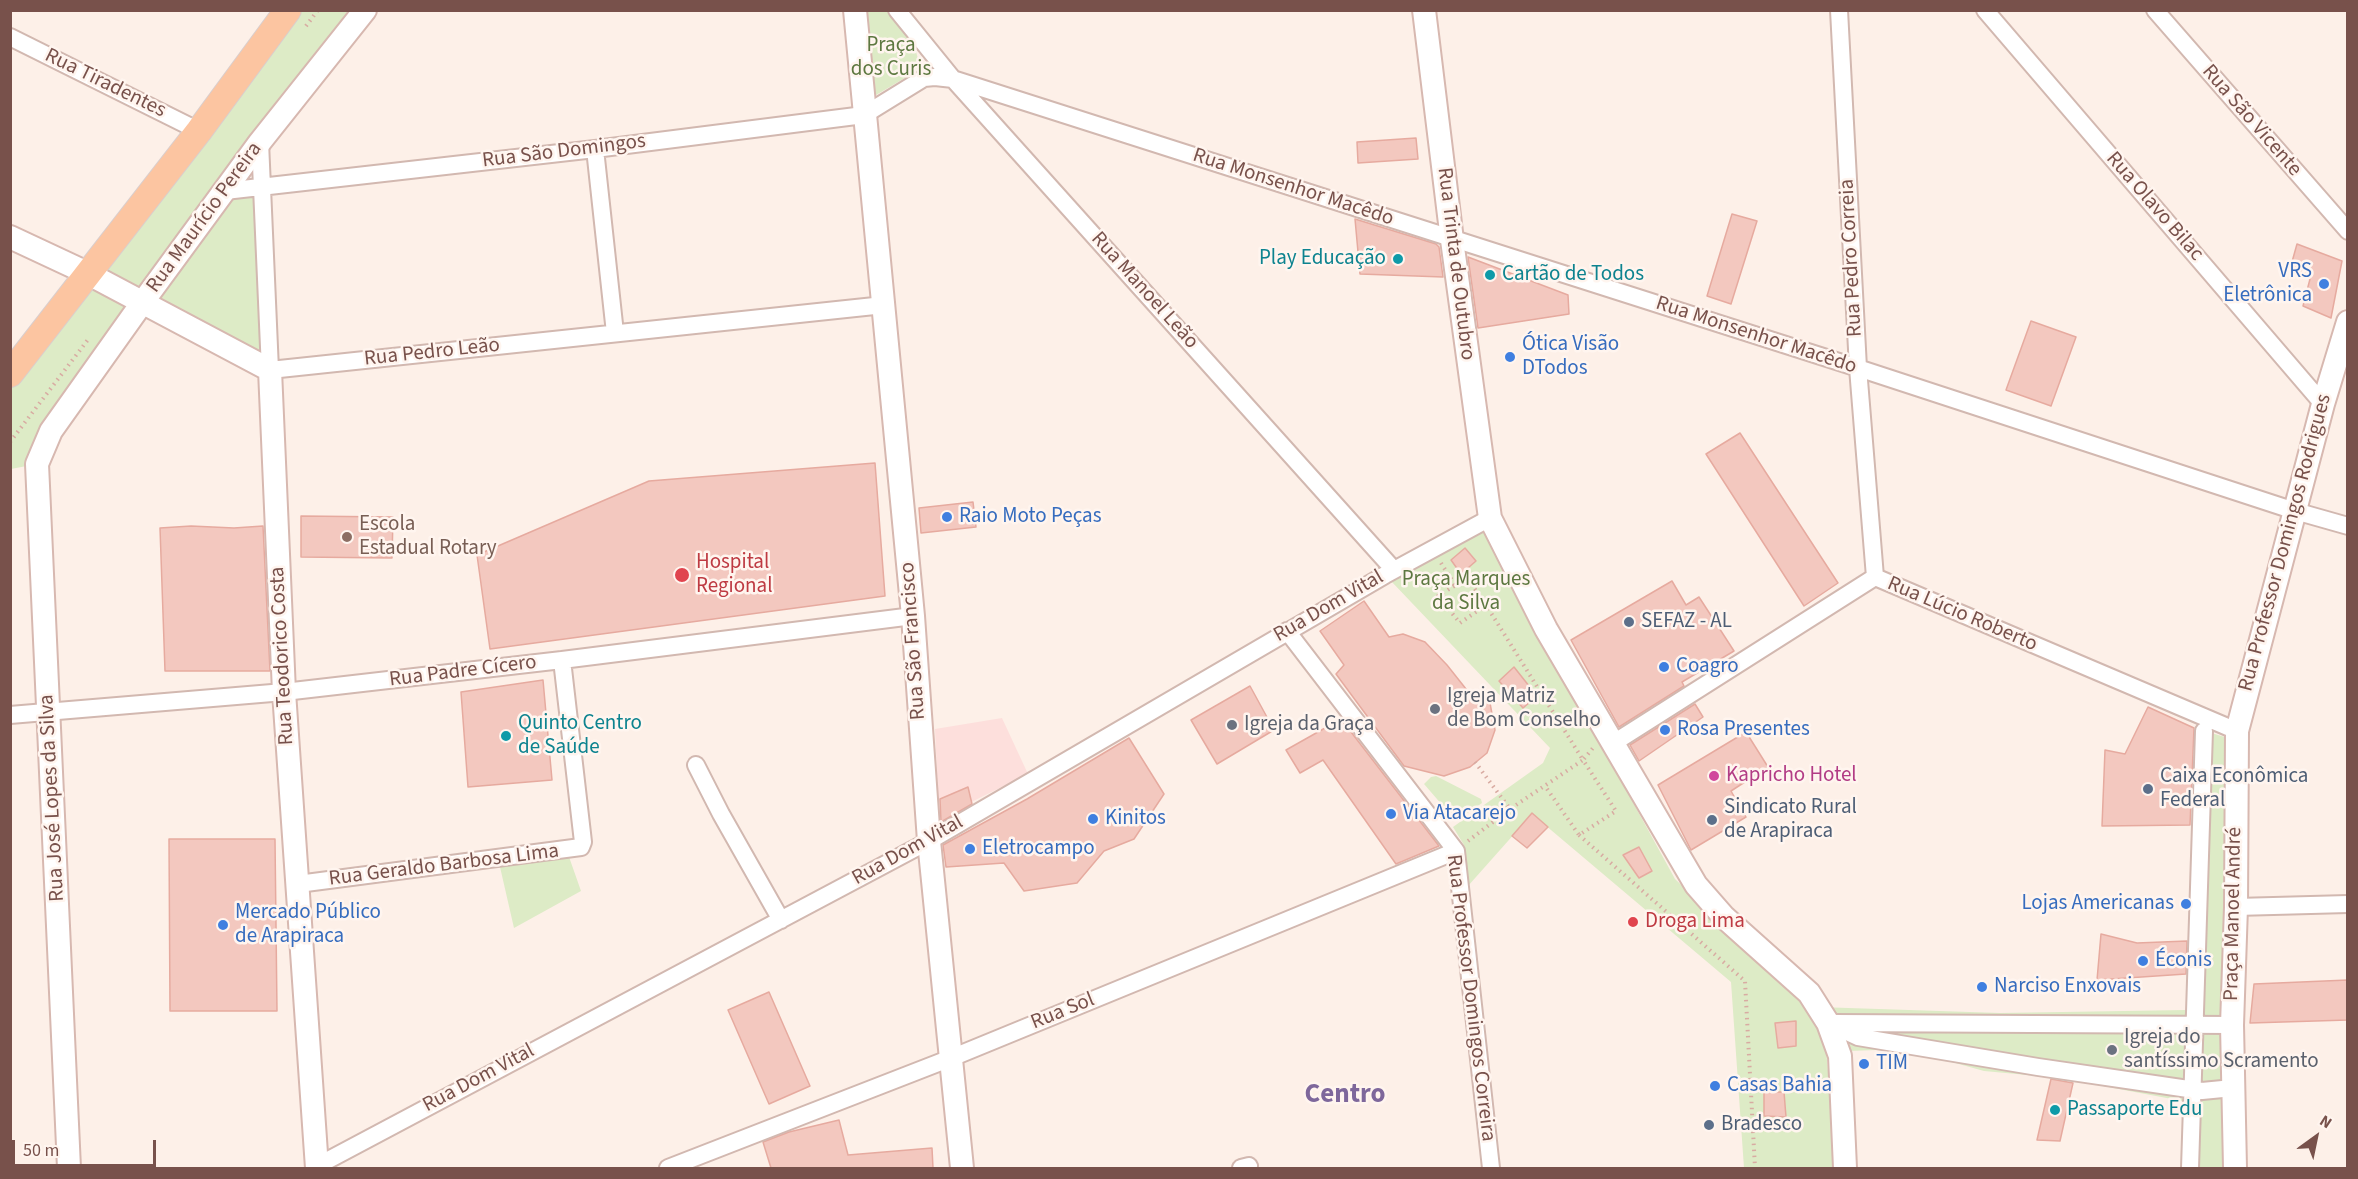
<!DOCTYPE html>
<html>
<head>
<meta charset="utf-8">
<style>
  body { margin:0 }
  #map { position:relative; width:2358px; height:1179px; overflow:hidden; background:#fdf0e8; font-family:"Source Sans 3",sans-serif }
  canvas { display:block }
  .frame { position:absolute; inset:0; border:12px solid #78514b; pointer-events:none }
  .north { position:absolute; left:2286px; top:1107px; width:60px; height:60px; -webkit-text-stroke:4px #fff5ef; paint-order:stroke; rotate:33deg; font-size:16px; font-weight:700; line-height:24px; text-align:center; color:#78514b }
  .north::after { content:''; display:block; margin:auto; width:21px; height:27px; background:#78514b; clip-path:polygon(50% 0,100% 100%,50% 72%,0 100%) }
  .scale { position:absolute; left:12px; top:1140px; width:144px; height:27px; box-sizing:border-box; border:3px solid #78514b; border-top:0; padding-left:8px; font-size:18px; line-height:21px; white-space:nowrap; color:#78514b; -webkit-text-stroke:4px #fff5ef; paint-order:stroke }
</style>
</head>
<body>
<div id="map">
<canvas width="2358" height="1179"></canvas>
<div class="frame"></div>
<div class="north">N</div>
<div class="scale">50 m</div>
</div>
<script>
const context = document.querySelector('canvas').getContext('2d');
context.lineJoin = 'round';
function paint(path, color) {
  context.fillStyle = color;
  context.fill(path, 'evenodd');
}
function strokePath(path, color, width, dash) {
  context.strokeStyle = color;
  context.lineWidth = width;
  context.lineCap = dash ? 'butt' : 'round';
  context.setLineDash(dash || []);
  context.stroke(path);
}
function drawText(font, color, halo, rows, align = 'center') {
  context.font = font + ' "Source Sans 3",sans-serif';
  context.lineWidth = 5;
  context.setLineDash([]);
  context.textBaseline = 'middle';
  context.strokeStyle = halo;
  context.fillStyle = color;
  for (const [text, x, y, turn = 0] of rows) {
    context.save();
    context.translate(x, y);
    context.rotate((+turn || 0) * Math.PI / 180);
    context.textAlign = isNaN(turn) ? turn : align;
    if (halo) context.strokeText(text, 0, 0);
    context.fillText(text, 0, 0);
    context.restore();
  }
}
const commercial = new Path2D(`
  M1002,718L1028,774L939,818L935,729Z`);
const green = new Path2D(`
  M288,11H365L225,190L263,187L270,370L142,303L37,464L11,469L10,374Z
  M860,11H888C899,26 927,52 915,72L871,98Z
  M1486,529L1523,602L1675,879L1804,1001L1819,1025L1826,1049L1837,1168H1744L1731,982L1532,814L1468,886L1464,845L1453,827L1543,763L1550,748L1391,581Z
  M2195,728L2228,738L2222,1025V1168H2182L2188,1102L2060,1078L1984,1071L1905,1049L1848,1051L1818,1007L2000,1013L2186,1010Z
  M1436,776L1481,799L1482,803L1456,821L1424,784L1431,777Z
  M568,854L581,891L514,928L500,867Z`);
const building = new Path2D(`
  M1416,138L1418,159L1358,163L1357,142Z
  M1732,214L1757,221L1731,304L1707,296Z
  M1355,219L1436,244L1439,247L1443,277L1360,274Z
  M2297,244L2342,261L2331,318L2303,306L2310,279L2290,269Z
  M1468,257L1568,295L1569,314L1478,328Z
  M2031,321L2076,337L2051,406L2006,390Z
  M1740,433L1838,583L1804,606L1706,454Z
  M875,463L885,596L490,649L477,555L649,481Z
  M973,502L976,527L921,533L919,508Z
  M301,516L393,517L392,558L301,557Z
  M191,526L234,528L263,526L270,671H165L160,528Z
  M1465,548L1476,561L1461,574L1451,560Z
  M1672,581L1686,605L1699,597L1734,651L1682,682L1684,686L1619,727L1571,640Z
  M1364,601L1389,637L1403,634L1425,642L1447,665L1470,694L1490,703L1495,730L1487,753L1470,767L1444,776L1404,766L1336,674L1344,665L1320,631Z
  M1514,667L1537,696L1523,708L1499,681Z
  M543,680L552,780L468,787L461,692Z
  M1250,686L1274,730L1217,764L1191,720Z
  M1695,704L1703,717L1639,761L1630,745Z
  M2148,707L2194,728L2190,825L2102,826L2105,750L2125,754Z
  M1341,719L1439,846L1396,864L1323,760L1300,773L1286,750Z
  M1746,732L1768,767L1731,791L1746,817L1691,850L1658,785Z
  M1129,738L1164,794L1134,839L1104,851L1077,883L1024,891L1004,863L946,867L943,845L1027,799Z
  M968,787L972,804L941,822L940,799Z
  M1532,813L1548,827L1527,848L1512,836Z
  M169,839H275L277,1011H170Z
  M1639,847L1652,871L1639,878L1623,855Z
  M2101,934L2137,943L2187,941L2186,974L2097,980Z
  M2348,980V1020L2250,1023L2254,984Z
  M769,992L810,1086L769,1104L728,1010Z
  M1796,1021V1046L1778,1048L1775,1023Z
  M2051,1079L2073,1083L2060,1141L2037,1140Z
  M1764,1092H1784L1786,1117L1764,1116Z
  M839,1120L848,1155L932,1148L933,1168H771L763,1142L789,1132Z`);
const path = new Path2D(`
  M306,26L318,10
  M10,442L90,337
  M1441,563L1455,585
  M1486,605L1460,623L1438,596L1467,578L1486,605L1583,760L1593,748
  M1475,762L1510,809L1583,760L1616,811L1579,835L1545,786
  M1579,835L1745,981L1755,1168
  M1468,841L1510,809`);
const street = new Path2D(`
  M897,10L953,79L1394,570
  M1839,10L1858,368L1875,577
  M1985,10L2323,404
  M2155,10L2348,231
  M10,37L199,131
  M260,142L270,370L884,305
  M595,149L615,333
  M225,191L595,149L864,115L924,78L935,77L953,79L1858,368L2295,511L2348,526
  M1875,577L2237,731
  M1287,631L1456,851L1491,1168
  M10,715L284,692L562,660L913,616
  M1612,744L1875,577
  M696,765L721,814L781,920
  M298,884L581,847L583,842L562,660
  M2236,907L2348,904
  M1828,1023L1858,1037L2038,1067L2202,1091L2233,1088
  M1834,1023L2232,1025
  M317,1166L929,841L1385,575L1490,518
  M668,1168L951,1058L1456,851
  M1241,1168L1249,1166
  M2190,1168L2204,731`);
const secondary = new Path2D(`
  M855,10L913,616L929,841L962,1168
  M1424,10L1452,240L1490,518L1546,629L1696,885L1724,917L1809,993L1828,1023L1840,1056L1845,1168
  M10,237L87,273L270,370L284,692L317,1168
  M69,1168L37,464L51,431L142,303L260,142L365,10
  M2235,1168L2232,1025L2236,907L2237,731L2323,404L2348,322`);
const primary = new Path2D(`
  M10,374L199,131L288,10`);
const markers = [
  [1398,259,6,"#0f9aa8"],
  [1490,275,6,"#0f9aa8"],
  [2324,284,6,"#3f7fe0"],
  [1510,357,6,"#3f7fe0"],
  [947,517,6,"#3f7fe0"],
  [347,537,6,"#8d6e63"],
  [682,575,8,"#e0444e"],
  [1629,622,6,"#5c6f8a"],
  [1664,667,6,"#3f7fe0"],
  [1435,709,6,"#6b7280"],
  [1232,725,6,"#6b7280"],
  [1665,730,6,"#3f7fe0"],
  [506,736,6,"#0f9aa8"],
  [1714,776,6,"#d1479c"],
  [2148,789,6,"#5c6f8a"],
  [1391,814,6,"#3f7fe0"],
  [1093,819,6,"#3f7fe0"],
  [1712,820,6,"#5c6f8a"],
  [970,849,6,"#3f7fe0"],
  [2186,904,6,"#3f7fe0"],
  [1633,922,6,"#e0444e"],
  [223,925,6,"#3f7fe0"],
  [2143,961,6,"#3f7fe0"],
  [1982,987,6,"#3f7fe0"],
  [2112,1050,6,"#6b7280"],
  [1864,1064,6,"#3f7fe0"],
  [1715,1086,6,"#3f7fe0"],
  [2055,1110,6,"#0f9aa8"],
  [1709,1125,6,"#5c6f8a"]
];
const parkNames = [
  ["Praça",891,46],
  ["dos Curis",891,70],
  ["Praça Marques",1466,580],
  ["da Silva",1466,604]
];
const streetNames = [
  ["Rua Tiradentes",105,84,26],
  ["Rua São Vicente",2251,121,49],
  ["Rua São Domingos",564,152,-7],
  ["Rua Monsenhor Macêdo",1293,188,18],
  ["Rua Olavo Bilac",2154,207,49],
  ["Rua Maurício Pereira",205,218,-54],
  ["Rua Pedro Correia",1852,258,-93],
  ["Rua Trinta de Outubro",1455,264,83],
  ["Rua Manoel Leão",1144,291,48],
  ["Rua Monsenhor Macêdo",1756,336,18],
  ["Rua Pedro Leão",432,353,-6],
  ["Rua Professor Domingos Rodrigues",2286,543,-75],
  ["Rua Dom Vital",1329,607,-30],
  ["Rua Lúcio Roberto",1962,615,23],
  ["Rua São Francisco",914,641,-94],
  ["Rua Teodorico Costa",283,656,-93],
  ["Rua Padre Cícero",463,672,-7],
  ["Rua José Lopes da Silva",53,798,-93],
  ["Rua Dom Vital",908,851,-29],
  ["Rua Geraldo Barbosa Lima",444,866,-7],
  ["Praça Manoel André",2234,914,-89],
  ["Rua Professor Domingos Correira",1470,998,83],
  ["Rua Sol",1063,1012,-22],
  ["Rua Dom Vital",479,1079,-28]
];
const cultureNames = [
  ["Play Educação",1386,259,"right"],
  ["Cartão de Todos",1502,275],
  ["Quinto Centro",518,724],
  ["de Saúde",518,748],
  ["Passaporte Edu",2067,1110]
];
const shopNames = [
  ["VRS",2312,272,"right"],
  ["Eletrônica",2312,296,"right"],
  ["Ótica Visão",1522,345],
  ["DTodos",1522,369],
  ["Raio Moto Peças",959,517],
  ["Coagro",1676,667],
  ["Rosa Presentes",1677,730],
  ["Via Atacarejo",1403,814],
  ["Kinitos",1105,819],
  ["Eletrocampo",982,849],
  ["Lojas Americanas",2174,904,"right"],
  ["Mercado Público",235,913],
  ["de Arapiraca",235,937],
  ["Éconis",2155,961],
  ["Narciso Enxovais",1994,987],
  ["TIM",1876,1064],
  ["Casas Bahia",1727,1086]
];
const educationNames = [
  ["Escola",359,525],
  ["Estadual Rotary",359,549]
];
const healthNames = [
  ["Hospital",696,563],
  ["Regional",696,587],
  ["Droga Lima",1645,922]
];
const serviceNames = [
  ["SEFAZ - AL",1641,622],
  ["Caixa Econômica",2160,777],
  ["Federal",2160,801],
  ["Sindicato Rural",1724,808],
  ["de Arapiraca",1724,832],
  ["Bradesco",1721,1125]
];
const worshipNames = [
  ["Igreja Matriz",1447,697],
  ["de Bom Conselho",1447,721],
  ["Igreja da Graça",1244,725],
  ["Igreja do",2124,1038],
  ["santíssimo Scramento",2124,1062]
];
const hotelNames = [
  ["Kapricho Hotel",1726,776]
];
const districtNames = [
  ["Centro",1345,1096]
];
paint(commercial, '#fddfdc');
paint(green, '#ddebc6');
paint(building, '#f3c8bf');
strokePath(building, '#e6aa9f', 1.5);
strokePath(street, '#d2b8b0', 20);
strokePath(secondary, '#d7b8b0', 26);
strokePath(primary, '#d9cecd', 28);
strokePath(path, '#d8aba2', 4, [1.5, 4.5]);
strokePath(street, '#fff', 16);
strokePath(secondary, '#fff', 22);
strokePath(primary, '#fcc5a1', 26);
for (const [x, y, r, color] of markers) {
  const dot = new Path2D();
  dot.arc(x, y, r, 0, 2 * Math.PI);
  context.fillStyle = color;
  context.fill(dot);
  strokePath(dot, '#fff5ef', 2);
}
drawText('21px', '#5d7840', '#fff5ef', parkNames);
drawText('21px', '#78514b', '#fff5ef', streetNames);
drawText('21px', '#0d838f', '#fff5ef', cultureNames, 'left');
drawText('21px', '#366cbe', '#fff5ef', shopNames, 'left');
drawText('21px', '#785e54', '#fff5ef', educationNames, 'left');
drawText('21px', '#be3a42', '#fff5ef', healthNames, 'left');
drawText('21px', '#4e5e75', '#fff5ef', serviceNames, 'left');
drawText('21px', '#5b616d', '#fff5ef', worshipNames, 'left');
drawText('21px', '#b23c85', '#fff5ef', hotelNames, 'left');
drawText('bold 27px', '#7e679b', '#fff5ef', districtNames);
</script>
</body>
</html>
